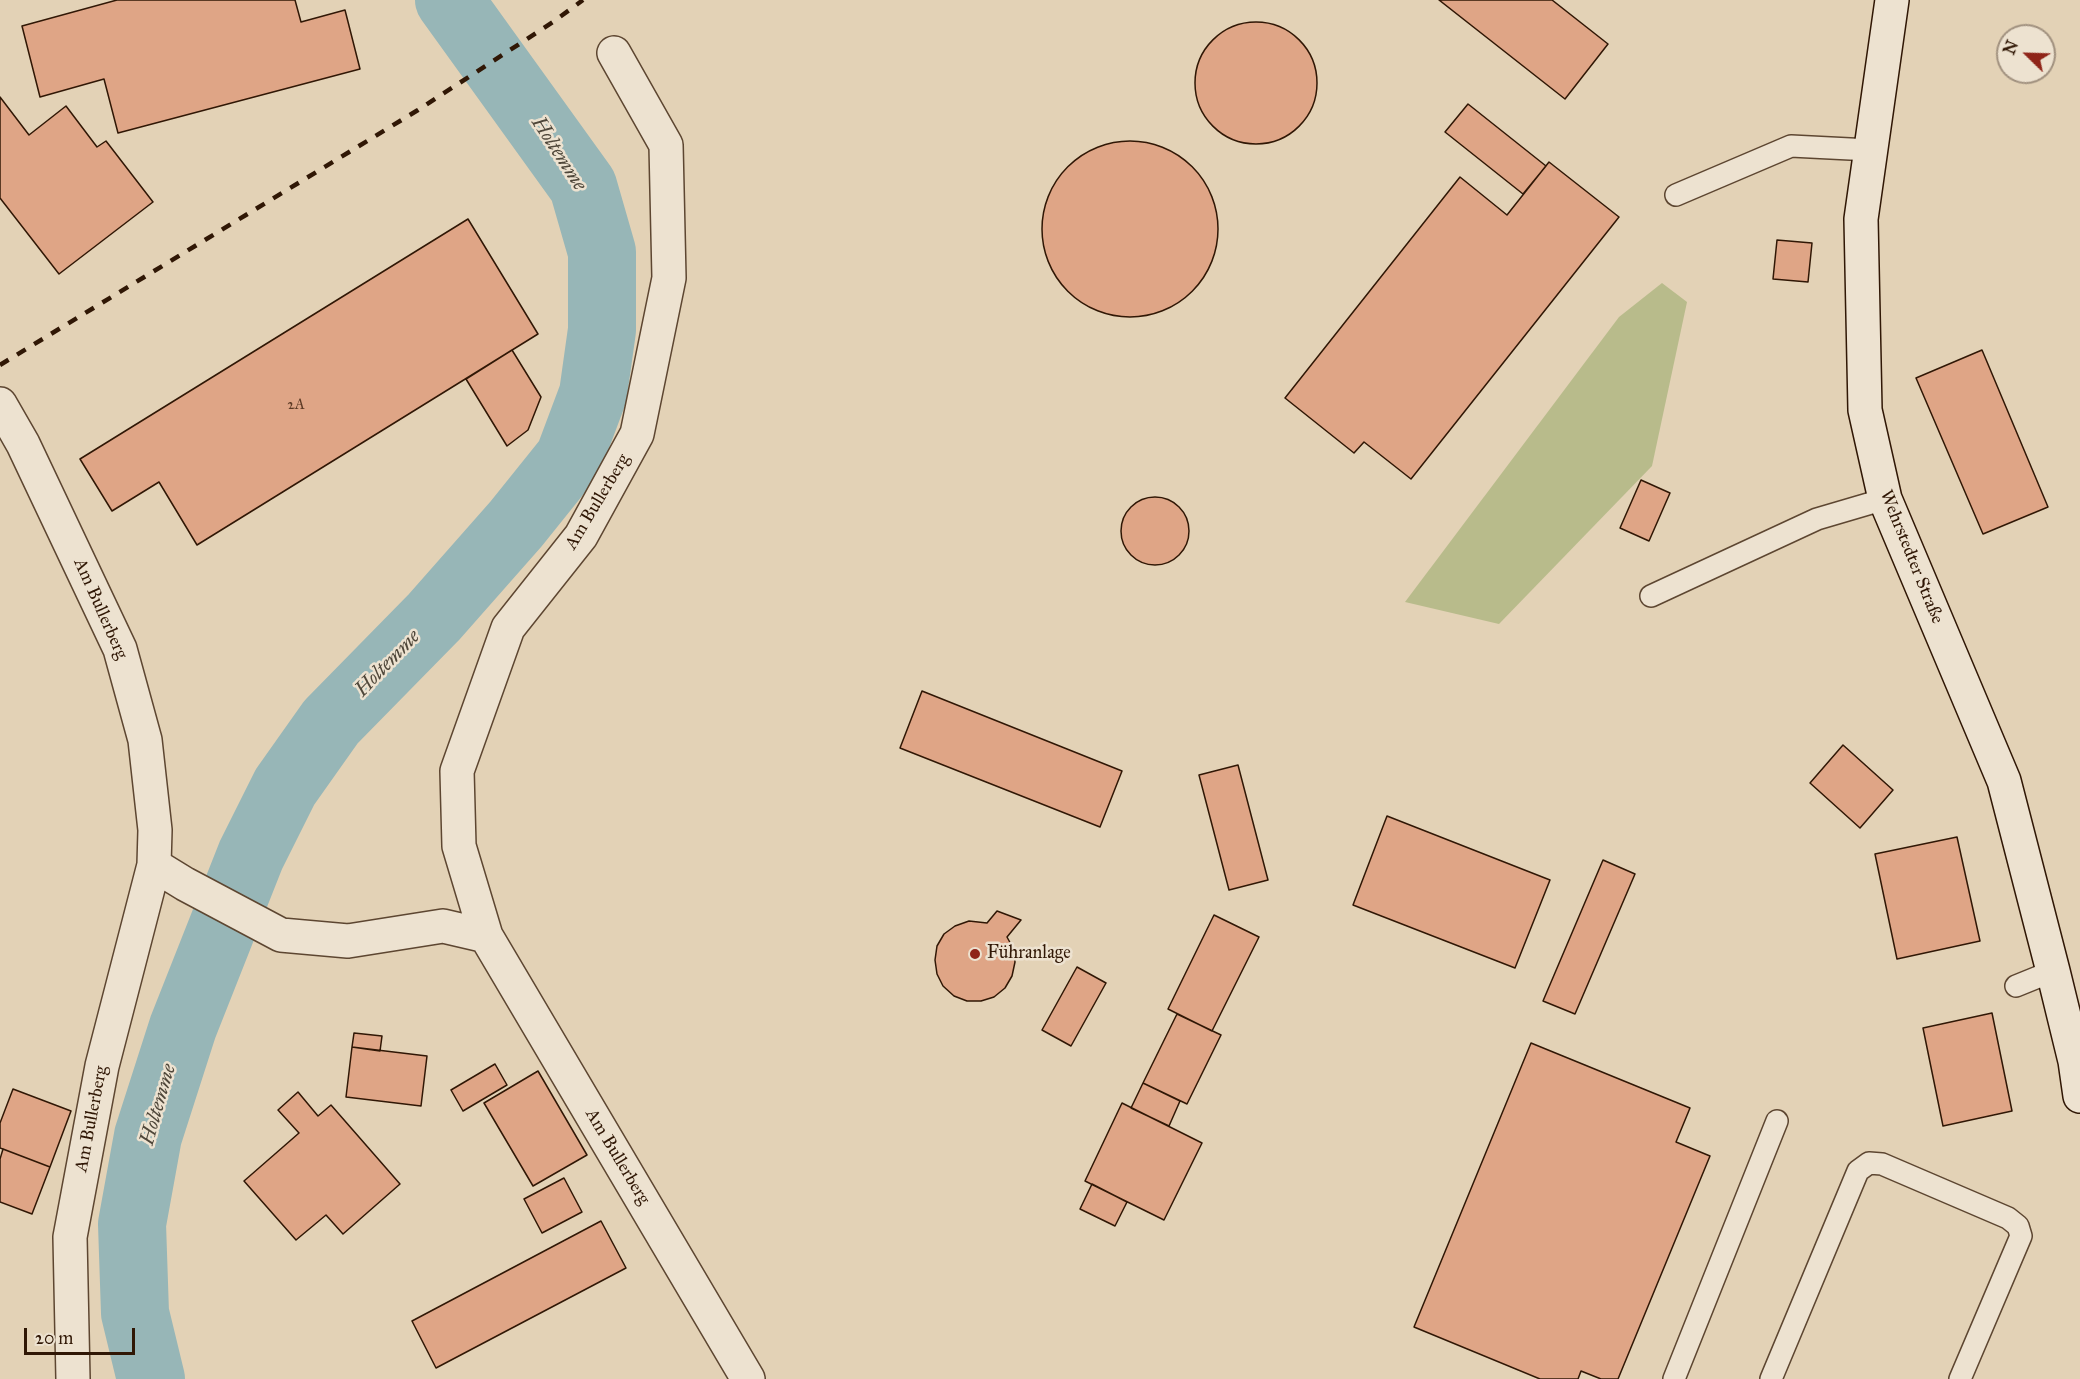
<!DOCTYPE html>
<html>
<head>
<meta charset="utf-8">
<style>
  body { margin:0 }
  #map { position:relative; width:2080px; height:1379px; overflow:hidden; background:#e3d2b6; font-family:"IM FELL Great Primer",serif }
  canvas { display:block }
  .north { position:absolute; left:1996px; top:24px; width:60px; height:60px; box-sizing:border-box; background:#ede2d0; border:2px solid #a1917f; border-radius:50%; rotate:293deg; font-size:16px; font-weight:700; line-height:24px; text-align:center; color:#301705 }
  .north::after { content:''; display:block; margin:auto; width:21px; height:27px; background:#8f2418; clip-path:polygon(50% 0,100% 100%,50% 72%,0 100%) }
  .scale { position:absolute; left:24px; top:1328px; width:111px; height:27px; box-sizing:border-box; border:3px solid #301705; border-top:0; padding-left:8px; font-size:18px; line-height:21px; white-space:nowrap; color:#301705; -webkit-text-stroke:4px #ede2d0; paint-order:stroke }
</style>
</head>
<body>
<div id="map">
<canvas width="2080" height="1379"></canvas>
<div class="north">N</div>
<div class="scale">20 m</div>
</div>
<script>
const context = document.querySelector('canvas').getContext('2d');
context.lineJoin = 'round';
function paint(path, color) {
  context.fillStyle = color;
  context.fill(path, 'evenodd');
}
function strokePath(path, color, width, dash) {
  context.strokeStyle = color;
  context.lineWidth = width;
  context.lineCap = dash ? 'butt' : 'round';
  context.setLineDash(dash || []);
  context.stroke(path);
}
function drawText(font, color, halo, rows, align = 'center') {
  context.font = font + ' "IM FELL Great Primer",serif';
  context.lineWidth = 5;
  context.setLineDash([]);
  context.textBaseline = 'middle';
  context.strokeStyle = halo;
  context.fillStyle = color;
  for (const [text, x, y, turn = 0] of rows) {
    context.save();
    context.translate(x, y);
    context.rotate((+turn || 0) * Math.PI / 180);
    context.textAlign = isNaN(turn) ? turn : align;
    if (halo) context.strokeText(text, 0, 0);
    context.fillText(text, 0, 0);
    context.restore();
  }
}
const green = new Path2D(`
  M1662,283L1687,302L1652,466L1499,624L1405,602L1619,317Z`);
const river = new Path2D(`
  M151,1379L135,1313L132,1224L148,1136L183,1027L251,855L285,787L331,722L434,617L516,524L569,458L593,394L602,330V252L583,186L449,0`);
const building = new Path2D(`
  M117,0H295L301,22L345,10L360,69L118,133L104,79L40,97L22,26Z
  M1439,0H1552L1608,44L1565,99Z
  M1195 83a61 61 0 1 1 122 0a61 61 0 1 1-122 0Z
  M0,97L29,135L66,106L97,147L106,141L153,202L59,274L0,198Z
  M1468,104L1546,166L1523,194L1445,132Z
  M1042 229a88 88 0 1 1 176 0a88 88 0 1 1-176 0Z
  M1549,162L1619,217L1411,479L1364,442L1354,453L1285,398L1460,177L1507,215Z
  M468,219L538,334L197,545L159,482L112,511L80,459Z
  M1777,240L1812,243L1808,282L1773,279Z
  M512,350L541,397L528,430L507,446L466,379Z
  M1982,350L2048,507L1983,534L1916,378Z
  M1641,480L1670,493L1649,541L1620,528Z
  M1121 531a34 34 0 1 1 68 0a34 34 0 1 1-68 0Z
  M922,691L1122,771L1100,827L900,748Z
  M1843,745L1893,790L1860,828L1810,783Z
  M1238,765L1268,880L1229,890L1199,775Z
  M1387,816L1550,880L1515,968L1353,905Z
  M1957,837L1980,941L1897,959L1875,854Z
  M1603,860L1635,874L1575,1014L1543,1001Z
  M997,911L1021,920L1007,937L1013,948L1015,962L1012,976L1005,988L994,997L981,1001H967L954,996L943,986L937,974L935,960L937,946L944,934L955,926L969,921L987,923Z
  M1214,915L1259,937L1212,1031L1168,1009Z
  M1077,967L1106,983L1071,1046L1042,1030Z
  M1992,1013L2012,1111L1943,1126L1923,1028Z
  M1177,1014L1221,1035L1187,1104L1143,1083Z
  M354,1033L382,1036L380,1051L352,1047Z
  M1531,1043L1690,1108L1676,1142L1710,1156L1618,1379H1601L1581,1371L1578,1379H1540L1414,1327Z
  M352,1047L427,1056L421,1106L346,1097Z
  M495,1064L507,1085L463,1111L451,1090Z
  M538,1071L587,1155L533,1186L484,1103Z
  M1143,1083L1180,1101L1169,1126L1131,1108Z
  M13,1089L71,1111L50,1167L0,1148V1123Z
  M298,1092L318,1116L331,1105L400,1184L343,1234L326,1215L296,1240L244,1181L299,1133L278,1110Z
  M1122,1103L1202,1143L1164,1220L1085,1181Z
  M3,1149L50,1167L32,1214L0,1202V1159Z
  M564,1178L582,1212L542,1233L524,1199Z
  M1092,1184L1127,1202L1115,1226L1080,1209Z
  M601,1221L626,1268L436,1368L412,1321Z`);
const lane = new Path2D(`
  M1676,195L1791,146L1870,150
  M1651,596L1817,519L1885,499
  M2016,986L2053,971
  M1674,1379L1777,1121
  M1771,1379L1858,1171L1869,1163L1882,1164L2008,1218L2018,1226L2021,1236L1960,1379`);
const street = new Path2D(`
  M0,404L23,444L120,649L145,740L155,830L154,865L185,884L281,935L348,941L443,926L486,936L459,846L457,771L508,628L581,536L637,434L669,278L666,145L614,53
  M486,936L748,1379
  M73,1379L70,1237L102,1066L154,865`);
const secondary = new Path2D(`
  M1892,0L1861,219L1865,410L1885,499L2004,781L2053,971L2075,1061L2080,1096`);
const rail = new Path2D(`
  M0,365L418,110L553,22L583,0`);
const markers = [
  [975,954,6,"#8f2418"]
];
const numberNames = [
  ["2A",296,405]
];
const streetNames = [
  ["Am Bullerberg",598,502,-59],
  ["Wehrstedter Straße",1911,557,68],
  ["Am Bullerberg",100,609,66],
  ["Am Bullerberg",92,1119,-79],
  ["Am Bullerberg",617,1157,59]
];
const poiNames = [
  ["Führanlage",987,954]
];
const waterNames = [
  ["Holtemme",558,154,57],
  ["Holtemme",388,664,-46],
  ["Holtemme",159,1105,-74]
];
paint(green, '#b8bb8b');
strokePath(river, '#97b6b7', 68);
paint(building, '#dfa586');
strokePath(building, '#301705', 1.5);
strokePath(lane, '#5d4631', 24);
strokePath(street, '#5d4631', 36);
strokePath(secondary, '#301705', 36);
strokePath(lane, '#ede2d0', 21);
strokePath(street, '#ede2d0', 33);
strokePath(secondary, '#ede2d0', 33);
strokePath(rail, '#301705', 4.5, [10, 10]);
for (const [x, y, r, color] of markers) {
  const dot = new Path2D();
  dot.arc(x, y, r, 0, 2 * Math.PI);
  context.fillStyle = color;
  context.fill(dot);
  strokePath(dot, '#ede2d0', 2);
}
drawText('15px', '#5c3a25', null, numberNames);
drawText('18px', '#301705', '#ede2d0', streetNames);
drawText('18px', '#301705', '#ede2d0', poiNames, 'left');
drawText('italic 20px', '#4f473a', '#ede2d0', waterNames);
</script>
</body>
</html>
